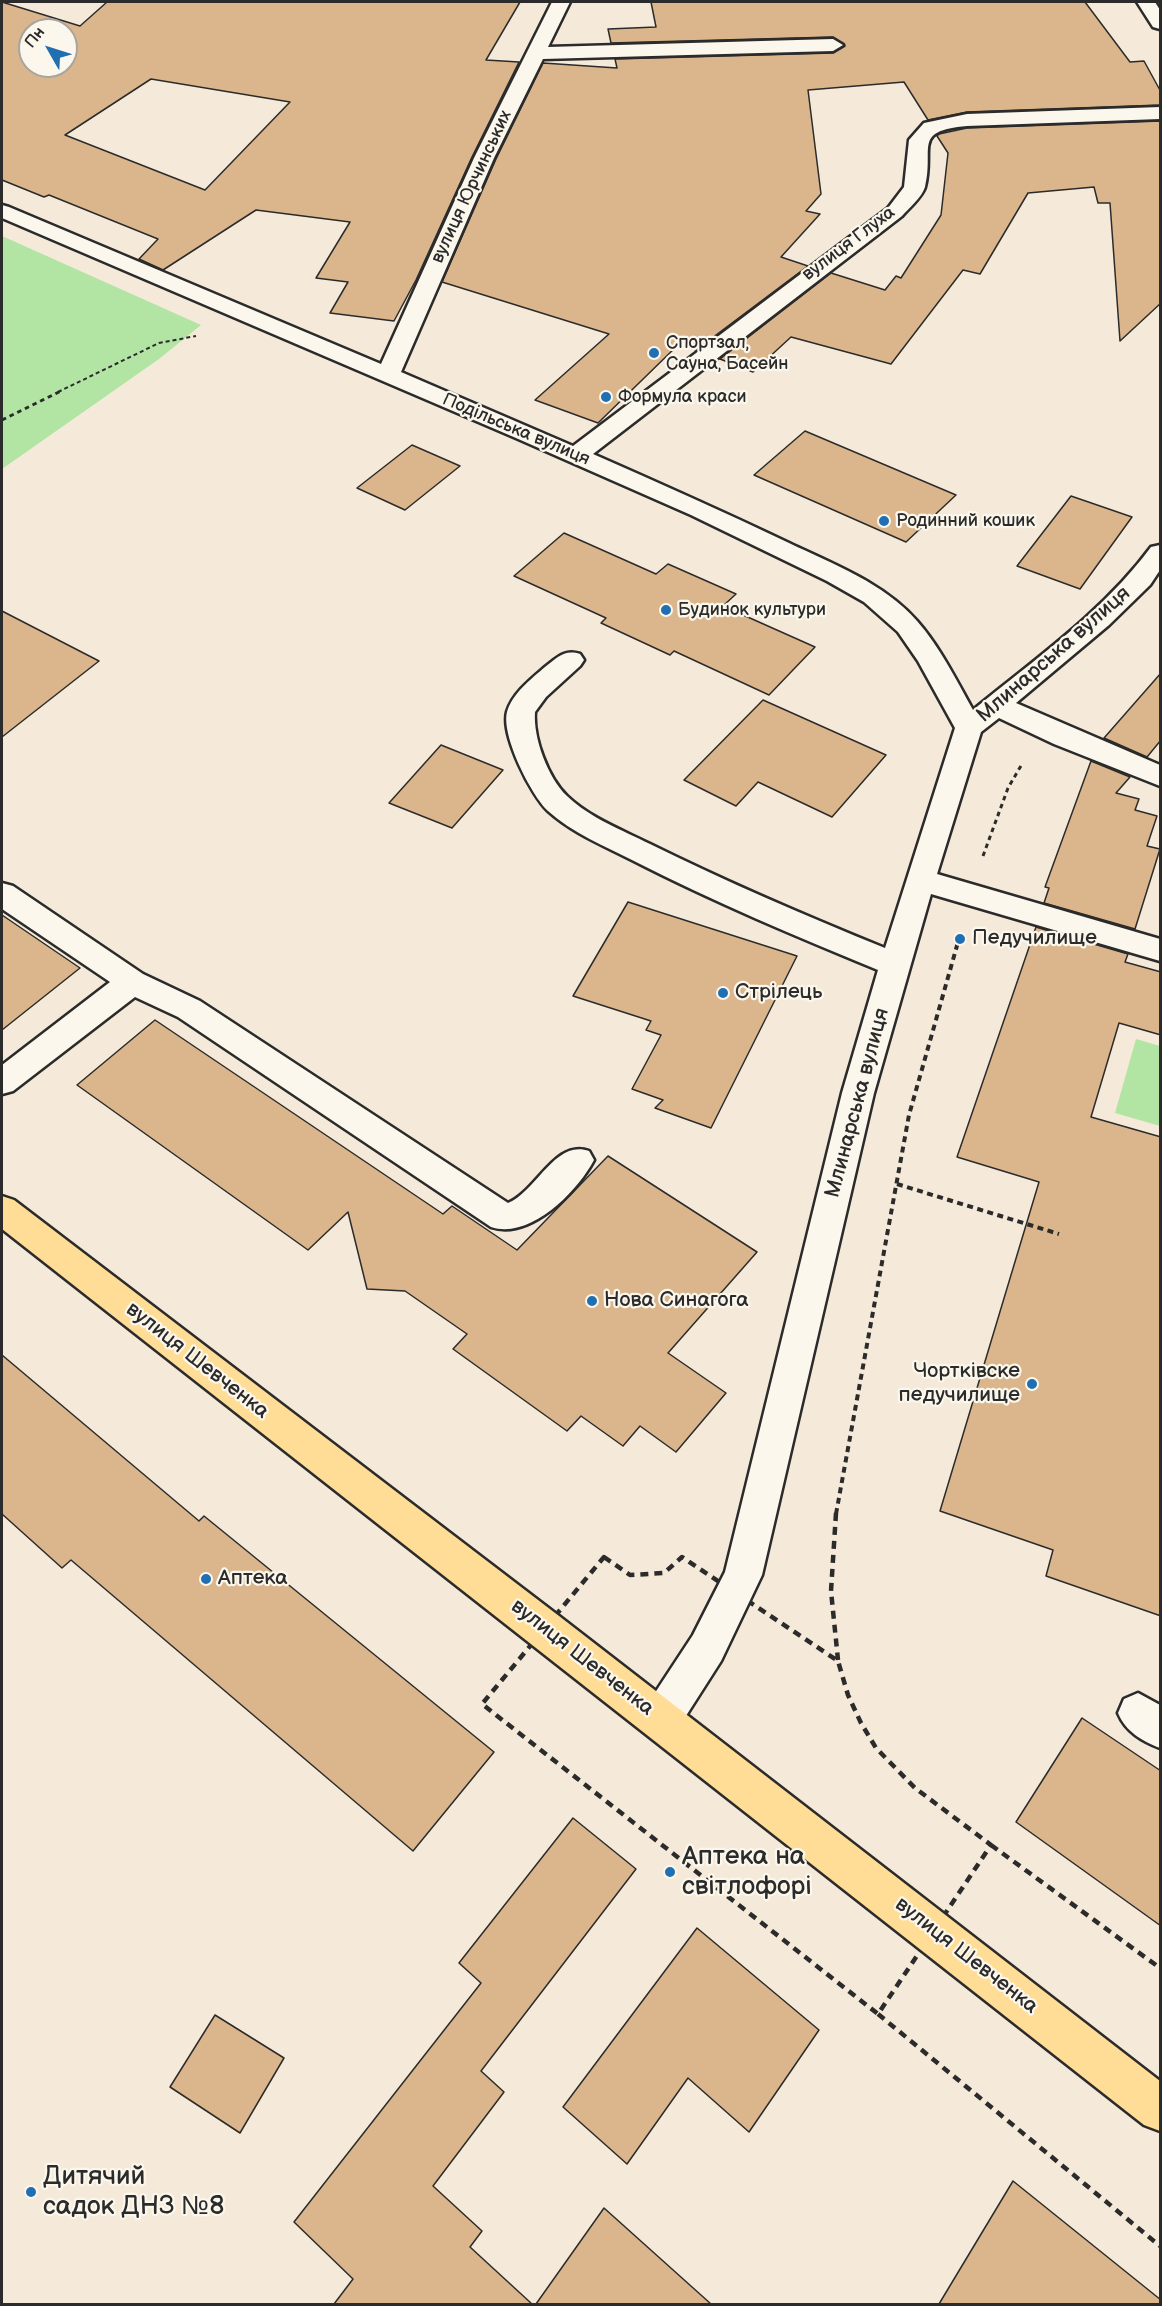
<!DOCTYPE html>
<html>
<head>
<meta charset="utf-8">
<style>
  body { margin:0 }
  #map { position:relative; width:1162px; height:2306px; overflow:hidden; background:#f5ead9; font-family:"Balsamiq Sans",sans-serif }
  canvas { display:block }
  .frame { position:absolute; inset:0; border:3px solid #2b2b2b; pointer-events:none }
  .north { position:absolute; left:18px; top:18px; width:60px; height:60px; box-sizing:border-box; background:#fbf7ec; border:2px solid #a8a59f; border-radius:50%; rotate:309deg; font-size:16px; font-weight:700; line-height:24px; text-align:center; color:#2b2b2b }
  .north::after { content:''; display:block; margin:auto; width:21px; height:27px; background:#1f6fb2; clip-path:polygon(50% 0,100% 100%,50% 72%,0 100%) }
</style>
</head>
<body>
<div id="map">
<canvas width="1162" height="2306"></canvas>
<div class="frame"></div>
<div class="north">Пн</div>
</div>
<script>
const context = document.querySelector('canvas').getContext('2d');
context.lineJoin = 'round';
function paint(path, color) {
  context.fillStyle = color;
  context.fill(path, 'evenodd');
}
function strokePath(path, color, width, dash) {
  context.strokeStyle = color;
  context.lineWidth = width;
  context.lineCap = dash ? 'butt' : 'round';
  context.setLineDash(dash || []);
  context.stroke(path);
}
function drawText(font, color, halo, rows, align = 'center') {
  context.font = font + ' "Balsamiq Sans",sans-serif';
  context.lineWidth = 4.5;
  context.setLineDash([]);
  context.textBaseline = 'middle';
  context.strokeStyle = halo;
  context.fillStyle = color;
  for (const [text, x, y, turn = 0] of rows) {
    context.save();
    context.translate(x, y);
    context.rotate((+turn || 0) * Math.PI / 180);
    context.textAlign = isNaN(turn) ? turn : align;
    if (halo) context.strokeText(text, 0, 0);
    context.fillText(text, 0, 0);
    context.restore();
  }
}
const green = new Path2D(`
  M2,236L201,325L159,359L2,469Z
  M1136,1039L1160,1046V1126L1115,1113Z`);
const building = new Path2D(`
  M2,2L80,26L107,2H520L486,60L519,62L472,157L416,280L394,321L330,313L348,282L316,278L350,222L256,210L163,270L139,259L158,239L49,195L44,197L2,180ZM30,30H66V66H30ZM151,79L290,102L205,190L65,135Z
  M651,2H1085L1130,62L1144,61L1161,92V105L967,112L928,120L904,82L808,90L821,194L806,211L820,214L781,257L808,266L696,350L679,344L598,423L535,400L609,334L442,282L496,159L543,63L617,68L615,59L833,53L845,46L833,37L611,43L608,29L656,27Z
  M1161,121V303L1120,341L1110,203H1098L1094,187L1028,193L980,274L963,270L891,364L791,337L753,372L720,359L831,273L885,290L896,276L901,278L941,215L948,153L937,136L939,134L967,128Z
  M805,431L956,495L906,542L754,475Z
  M412,445L460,466L405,510L357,488Z
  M1071,496L1132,517L1080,589L1017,566Z
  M564,533L656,574L668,564L736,594L723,606L815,647L769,695L674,651L670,655L601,623L606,618L514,576Z
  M2,611L99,661L2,737Z
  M1161,673V740L1147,757L1104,738Z
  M763,700L886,755L832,817L758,782L736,806L684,780Z
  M441,745L503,770L452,828L389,803Z
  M1091,761L1130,777L1116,793L1139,799L1135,810L1157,816L1147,846L1160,849L1135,929L1044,903L1049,888L1045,887Z
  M628,902L797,956L711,1128L655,1108L663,1100L632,1089L661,1035L646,1030L651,1021L573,996Z
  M2,915L80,968L2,1030Z
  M1036,927L1128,954L1125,962L1161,972V1035L1119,1023L1091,1117L1161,1137V1616L1046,1576L1053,1550L940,1511L1039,1182L957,1157Z
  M155,1020L443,1214L452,1206L517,1250L608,1156L757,1252L668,1353L726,1393L676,1452L640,1426L623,1446L581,1416L567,1431L453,1349L467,1334L405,1291L367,1289L348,1212L308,1250L77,1085Z
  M2,1355L199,1521L204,1516L494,1752L413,1851L71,1560L62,1568L2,1514Z
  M1082,1718L1161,1771V1926L1016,1822Z
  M573,1818L636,1869L481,2071L504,2092L433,2186L482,2231L470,2247L532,2304H334L353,2279L294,2222L481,1983L459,1963Z
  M697,1928L819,2030L749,2132L688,2078L627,2164L563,2107Z
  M215,2015L284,2058L240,2133L170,2087Z
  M1013,2181L1161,2300V2304H939Z
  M604,2208L711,2304H536Z`);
const pathFar3 = new Path2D(`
  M58,392L159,343L196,336`);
const pathFar2 = new Path2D(`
  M2,420L61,391
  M983,856L1008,788L1022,764`);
const pathFar1 = new Path2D(`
  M897,1184L1059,1234
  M836,1514L909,1115L960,935`);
const path = new Path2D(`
  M836,1513L831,1591L838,1660
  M604,1557L630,1575L664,1573L682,1557L838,1661L848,1695L861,1723L876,1748L915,1788L991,1845L878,2014L482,1704Z
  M991,1845L1160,1968
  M878,2014L1160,2246`);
const minor = new Path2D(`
  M552,2H570L548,47L833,39L843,45L833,51L543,59L494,158L401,372L573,446L888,208L904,187L909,140L924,123L967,114L1160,107V119L967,126C911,131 935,148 925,187C922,197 909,208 902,216L593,454C659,483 724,512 789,543C833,564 884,583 917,621C940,647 956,680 973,710C1034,660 1103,612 1151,547L1160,545V570L1150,585L1109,625L1016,703L1160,765V786L1054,744L999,718L981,732L937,874L1160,939V961L931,894L874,1093L762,1575L721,1661L675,1733L661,1739L647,1733L641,1719L647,1705L693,1635L725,1572L842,1093L878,970C796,936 714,902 634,861C605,846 572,833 548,811C531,795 501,735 507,712C512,694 531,679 545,667C557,658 564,649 580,654L584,660L580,666L546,697L535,712C533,738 548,778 567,796C590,818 622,830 650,844C727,882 806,916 885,948L955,728L918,661L898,632L864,602L827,581L691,515L516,438L2,218V205L9,207L381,364L474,158Z
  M1137,2H1155L1160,10V29L1153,27Z
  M2,883L13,886L143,974L200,1001L508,1203C537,1191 555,1139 589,1151L594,1160C577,1192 530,1240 491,1227L178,1017L135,997L13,1091L2,1094V1065L110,982L2,909Z
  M1138,1693L1160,1705V1748C1142,1741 1126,1732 1118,1713L1124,1699Z`);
const major = new Path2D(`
  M2,1196L14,1200L559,1616L1160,2081V2131L1144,2125L2,1229Z`);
const markers = [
  [654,353,6,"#1f6fb2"],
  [606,397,6,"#1f6fb2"],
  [884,521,6,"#1f6fb2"],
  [666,610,6,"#1f6fb2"],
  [960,939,6,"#1f6fb2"],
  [723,993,6,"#1f6fb2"],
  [592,1301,6,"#1f6fb2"],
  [1032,1384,6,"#1f6fb2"],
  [206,1579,6,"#1f6fb2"],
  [670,1872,6,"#1f6fb2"],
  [31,2192,6,"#1f6fb2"]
];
const farStreetnames = [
  ["вулиця Юрчинських",472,187,-65],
  ["вулиця Глуха",849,244,-37],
  ["Подільська вулиця",516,430,23]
];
const farPoinames = [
  ["Спортзал,",666,343],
  ["Сауна, Басейн",666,364],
  ["Формула краси",618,397],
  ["Родинний кошик",896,521],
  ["Будинок культури",678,610]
];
const streetNames = [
  ["Млинарська вулиця",1054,655,-41],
  ["Млинарська вулиця",858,1103,-75],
  ["вулиця Шевченка",197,1361,38],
  ["вулиця Шевченка",582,1658,38],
  ["вулиця Шевченка",966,1956,38]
];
const poiNames = [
  ["Педучилище",972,939],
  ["Стрілець",735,993],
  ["Нова Синагога",604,1301],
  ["Чортківске",1020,1372,"right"],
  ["педучилище",1020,1396,"right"],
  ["Аптека",218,1579]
];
const nearPoinames = [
  ["Аптека на",682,1857],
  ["світлофорі",682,1887],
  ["Дитячий",43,2177],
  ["садок ДНЗ №8",43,2207]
];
paint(green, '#b2e4a4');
paint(building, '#dbb68c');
strokePath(building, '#2b2b2b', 1.5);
strokePath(minor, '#2b2b2b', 5);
strokePath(major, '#2b2b2b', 5);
strokePath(pathFar3, '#2b2b2b', 2, [4, 3]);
strokePath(pathFar2, '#2b2b2b', 3, [4.5, 4]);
strokePath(pathFar1, '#2b2b2b', 4, [6, 4.5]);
strokePath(path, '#2b2b2b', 4.5, [8, 6]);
paint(minor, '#fbf7ec');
paint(major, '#ffdd96');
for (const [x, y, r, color] of markers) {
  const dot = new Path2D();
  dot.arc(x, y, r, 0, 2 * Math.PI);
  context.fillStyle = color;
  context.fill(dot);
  strokePath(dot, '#fbf7ec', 2);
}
drawText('18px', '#2b2b2b', '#fbf7ec', farStreetnames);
drawText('18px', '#2b2b2b', '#fbf7ec', farPoinames, 'left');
drawText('21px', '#2b2b2b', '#fbf7ec', streetNames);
drawText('21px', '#2b2b2b', '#fbf7ec', poiNames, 'left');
drawText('26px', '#2b2b2b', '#fbf7ec', nearPoinames, 'left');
</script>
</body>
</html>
